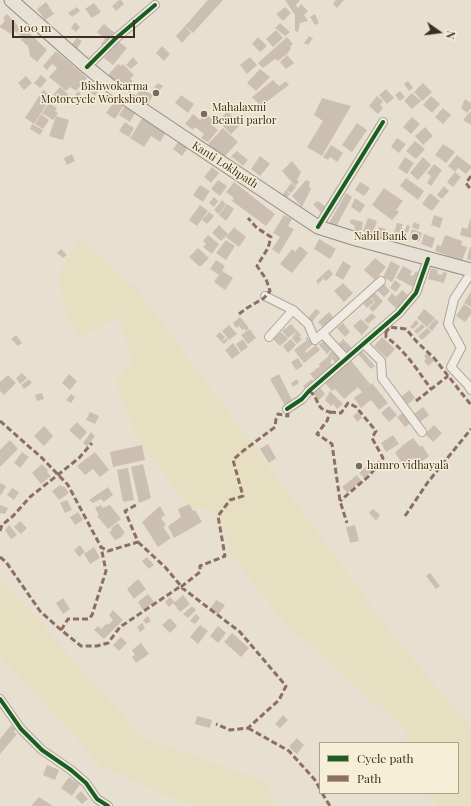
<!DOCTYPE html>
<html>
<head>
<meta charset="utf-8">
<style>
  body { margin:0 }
  #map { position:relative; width:471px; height:806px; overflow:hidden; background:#e7e0d1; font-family:"Playfair Display",serif }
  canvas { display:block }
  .legend { position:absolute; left:319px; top:742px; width:140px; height:52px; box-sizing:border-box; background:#f7eed8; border:1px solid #ada18e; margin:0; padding:5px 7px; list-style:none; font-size:12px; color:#3d2e20 }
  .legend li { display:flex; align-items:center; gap:8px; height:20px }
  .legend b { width:20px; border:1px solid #ada18e }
  .north { position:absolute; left:419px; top:12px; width:40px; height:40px; -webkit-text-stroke:3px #f7eed8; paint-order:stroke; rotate:104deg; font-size:11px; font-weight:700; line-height:16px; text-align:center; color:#3d2e20 }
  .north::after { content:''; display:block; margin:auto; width:14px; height:18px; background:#3d2e20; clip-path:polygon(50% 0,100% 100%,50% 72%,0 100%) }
  .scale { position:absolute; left:12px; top:20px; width:123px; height:18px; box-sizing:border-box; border:2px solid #3d2e20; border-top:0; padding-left:5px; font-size:12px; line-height:14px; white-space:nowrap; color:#3d2e20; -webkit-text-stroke:3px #f7eed8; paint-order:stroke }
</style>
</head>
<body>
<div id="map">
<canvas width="471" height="806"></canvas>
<ul class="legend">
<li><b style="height:5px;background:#1b5e20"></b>Cycle path</li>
<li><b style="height:5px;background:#8d6e63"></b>Path</li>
</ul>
<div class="north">N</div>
<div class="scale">100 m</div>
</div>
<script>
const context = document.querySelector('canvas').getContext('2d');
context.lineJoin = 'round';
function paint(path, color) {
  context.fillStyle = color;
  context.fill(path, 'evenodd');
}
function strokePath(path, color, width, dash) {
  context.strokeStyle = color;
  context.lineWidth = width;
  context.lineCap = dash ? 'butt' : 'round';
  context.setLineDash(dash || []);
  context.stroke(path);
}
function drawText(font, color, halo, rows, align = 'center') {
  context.font = font + ' "Playfair Display",serif';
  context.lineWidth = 3;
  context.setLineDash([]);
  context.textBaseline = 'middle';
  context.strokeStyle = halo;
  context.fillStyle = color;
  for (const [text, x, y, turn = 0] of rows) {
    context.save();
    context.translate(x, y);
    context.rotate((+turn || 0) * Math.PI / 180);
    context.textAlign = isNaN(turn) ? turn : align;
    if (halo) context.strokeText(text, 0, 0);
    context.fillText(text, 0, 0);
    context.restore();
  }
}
const farmland = new Path2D(`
  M79,237L138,290L403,648L471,726V806H436L431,793H458V743H410L404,729L284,622L232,556L227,537L209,507L192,510L140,444L115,382L133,361L118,317L79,337L65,311L58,275Z
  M0,577L142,737L264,781L279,806H191L102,767L0,655Z`);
const building = new Path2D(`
  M119,0H121L124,4L116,11L112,6Z
  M208,0H223L193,33L185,26Z
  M285,0H300L296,5L298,8L301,4L308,11L304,15L308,21L300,23L298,32L295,31V15Z
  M336,0H344L337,8L333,4Z
  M46,2L54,14L45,20L37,9Z
  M94,3L101,12L92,18L85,9Z
  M77,7L80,11L72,17L68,13Z
  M285,7L291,13L283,21L276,14Z
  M7,14L19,27L21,25L47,50L37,62L30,56L28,46L21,40L23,38L15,31L11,34L0,27V26L5,21L3,18Z
  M315,14L319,23L315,25L310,17Z
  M75,22L80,27L76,32L71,28Z
  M280,23L290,32L285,36L275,28Z
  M104,24L116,34L105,47L101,44L105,39L97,32Z
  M185,26L191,33L182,43L176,36Z
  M276,30L283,38L273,47L266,39Z
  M309,36L313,38L308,45L304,43Z
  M258,37L267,46L260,52L252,44Z
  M287,37L293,44L290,46L291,48L288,53L278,61L275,59L263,68L258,63Z
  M77,38L82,41L77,49L71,45Z
  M118,41L127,48L113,65L104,58Z
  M162,46L170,54L164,61L156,53Z
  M56,51L87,78L76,91L70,87L66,91L49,77L57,68L52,64L47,70L43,66Z
  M287,55L294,63L286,69L280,62Z
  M133,57L138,63L131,69L126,65Z
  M250,57L257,65L247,74L240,65Z
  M118,64L121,66L123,64L134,75L130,79L133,81L127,87L119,80L117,83L108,75Z
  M260,69L270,77L256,91L247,83Z
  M41,75L47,80L40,88L34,83Z
  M26,76L32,83L24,90L18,83Z
  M273,80L279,86L286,81L289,85L261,106L252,97Z
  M90,81L100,89L95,96L85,89Z
  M408,81L413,88L409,91L404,84Z
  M158,83L163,86L159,91L154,88Z
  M423,83L432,92L422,101L414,92Z
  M60,87L69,95L62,103L53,95Z
  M140,88L153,95L148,105L135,98Z
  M386,89L394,98L387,104L379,95Z
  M43,90L52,96L34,124L25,118Z
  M78,91L81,94L77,99L74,97Z
  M400,91L405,97L400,101L395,95Z
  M412,93L421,101L412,109L404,101Z
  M181,95L194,104L188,113L175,103Z
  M377,96L383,101L380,105L383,108L378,114L369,106Z
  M431,96L440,104L432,113L423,105Z
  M322,98L351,106L322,156L307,147L323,121L314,115Z
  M465,99L471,103V108L467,113L461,108Z
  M115,100L124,105L115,119L106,113Z
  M49,103L57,108L55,111L58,113L53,120L42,113Z
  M125,106L135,113L130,122L119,115Z
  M443,108L451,115L443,124L435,117Z
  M471,111V125L463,120Z
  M227,112L242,123L231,134L218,121Z
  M41,114L49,120L43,129L35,124Z
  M193,114L200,120L205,114L216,122L213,126L218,130L208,142L201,138L204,134L195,127L193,130L185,124Z
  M56,116L69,120L63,140L49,136Z
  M143,117L166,132L160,142L151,136L144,147L130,138Z
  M412,117L420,124L411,134L403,127Z
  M125,122L134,128L129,137L119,131Z
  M357,123L367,130L352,152L342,145Z
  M32,124L43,130L40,135L30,129Z
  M425,127L433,136L423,145L415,136Z
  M223,128L238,142L223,158L208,144Z
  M397,138L406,144L399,153L391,147Z
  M179,141L188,148L182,156L173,149Z
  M415,141L425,149L416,159L406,151Z
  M443,144L455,152L446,163L435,155Z
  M331,145L343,153L337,162L330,157L328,160L323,157Z
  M237,151L248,160L243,166L231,156Z
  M72,154L75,161L67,165L64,158Z
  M457,155L471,166V168L466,174L458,168L455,172L448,166Z
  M260,156L270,164L260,176L251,169Z
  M405,157L414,163L407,174L398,168Z
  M423,157L431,165L418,180L410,173Z
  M292,161L301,172L297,180L299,182L295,186L282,171Z
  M434,164L442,170L431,186L427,183L431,176L427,173Z
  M212,167L219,173L211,183L204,177Z
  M455,172L461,177L453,187L447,182Z
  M406,178L424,191L418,200L400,186Z
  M218,180L227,186L220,196L211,189Z
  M306,180L310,182L309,186L311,189L302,207L292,196Z
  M234,182L275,214L266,226L232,201L234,198L226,192Z
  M360,182L370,188L364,196L355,190Z
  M291,183L296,187L291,193L286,190Z
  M200,185L210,191L203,202L193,195Z
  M444,186L449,191L442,199L437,195Z
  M384,188L403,201L396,210L399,212L392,220L372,205Z
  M286,190L290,194L285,200L281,197Z
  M346,193L352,197L336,227L328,225Z
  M430,193L440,201L432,211L422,204Z
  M214,197L218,201L214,207L209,203Z
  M355,198L365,205L360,213L351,207Z
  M222,200L226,204L219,214L214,210Z
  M318,201L326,207L321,213L313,204Z
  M227,204L234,209L226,221L219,215Z
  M200,205L208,211L197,226L189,220Z
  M209,212L214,216L207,224L202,220Z
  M284,215L292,219L288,226L294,229L279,254L272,249L280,237L273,233Z
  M434,215L443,218L440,228L431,225Z
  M368,218L377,221L372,235L363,231Z
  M471,218V238L460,235L462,227L467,229Z
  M351,219L363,222L361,234L354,232L355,226L350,223Z
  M414,222L420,225L418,230L412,227Z
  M397,223L403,224L401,228L405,230L407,225L410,226L406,239L393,236Z
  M219,225L228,234L221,241L212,233Z
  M234,227L246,237L239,247L226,237Z
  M379,227L386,229L383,239L376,237Z
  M412,229L422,233L419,242L409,239Z
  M387,234L391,235L390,240L385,239Z
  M424,234L435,238L432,248L421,244Z
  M208,235L219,244L212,254L203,247L206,244L203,241Z
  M445,235L462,241L461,245L467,247L462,261L435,251L437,245L441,246Z
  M319,239L336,249L330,259L314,249Z
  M226,240L235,246L226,260L216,253Z
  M300,246L308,253L292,273L280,264L292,249L295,252Z
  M470,247H471V260L467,259Z
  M198,248L209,258L200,267L189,257Z
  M61,249L67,255L63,258L57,253Z
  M375,258L386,267L375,280L364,270Z
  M216,260L225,266L222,271L233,278L225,290L214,282L219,275L210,269Z
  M343,261L351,266L343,280L335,275Z
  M391,261L400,266L392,282L383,277Z
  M403,266L412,271L410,275L413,276L416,271L420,274L413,287L396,278Z
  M431,268L438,270L437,274L442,275L443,272L447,273L444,283L428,279Z
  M329,269L333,274L326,281L321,276Z
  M321,276L323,279L318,284L316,281Z
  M395,280L401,285L396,292L390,288Z
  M382,282L390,291L384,297L376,289Z
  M343,283L353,293L344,302L334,291Z
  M402,290L408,295L397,309L387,300L392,293L396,297Z
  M373,291L383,301L373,312L369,308L375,302L369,295Z
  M471,291V307L464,303Z
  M369,296L374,302L367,308L362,302Z
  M464,304L471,309V314L465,322L456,316Z
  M316,309L320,312L312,322L308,318Z
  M424,309L435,318L427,327L417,318Z
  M329,312L335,319L325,329L318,322Z
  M372,313L376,317L368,324L364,320Z
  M240,317L249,328L246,331L244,329L242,330L239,326L236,328L233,323Z
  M361,319L369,327L362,335L353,326Z
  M435,319L439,322L432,331L428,328Z
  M416,320L419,323L413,329L410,327Z
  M343,323L350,332L345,337L337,328Z
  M291,324L297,331L288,338L282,331Z
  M422,324L425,327L417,334L414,331Z
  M229,325L237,334L229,340L222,331Z
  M427,328L431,332L422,340L418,336Z
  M250,329L256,338L248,344L241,335Z
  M297,331L301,335L299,337L302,339L297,344L292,338Z
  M220,332L225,337L223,340L224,341L226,338L228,340L224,344L216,336Z
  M281,332L288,339L280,346L273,339Z
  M16,335L22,343L18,346L11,339Z
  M307,337L313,344L305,351L306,353L316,345L320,350L304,363L294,350L307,340L305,338Z
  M382,337L395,349L387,358L374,346Z
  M243,339L248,347L241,352L236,344Z
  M291,339L296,345L288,353L283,346Z
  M343,339L352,348L344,355L336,347Z
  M324,340L332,349L327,354L319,345Z
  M233,343L240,353L232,359L225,350Z
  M334,349L342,357L336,363L328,355Z
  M361,350L375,366L371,369L357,353Z
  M427,353L434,361L428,366L424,361L426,359L424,356Z
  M329,356L332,360L330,362L334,367L316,381L310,374L320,366L319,364Z
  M298,358L303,366L296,370L291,362Z
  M349,358L370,384L364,390L372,383L388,403L379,410L371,400L361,408L354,398L362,392L358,387L344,399L335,389L332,391L324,382Z
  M22,373L27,378L20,384L16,378Z
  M69,374L77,381L70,390L62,383Z
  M279,374L293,402L285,406L270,379Z
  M8,375L16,383L4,395L0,391V382Z
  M29,379L32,383L24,389L21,385Z
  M297,379L299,383L293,387L291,383Z
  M312,379L315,385L307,391L303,386Z
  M318,385L325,394L319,400L311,391Z
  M409,390L415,398L407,405L401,397Z
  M330,391L343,404L337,409L333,404L331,406L325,400Z
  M42,393L44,399L37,401L35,395Z
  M71,394L75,397L71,403L66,400Z
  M389,406L397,415L389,422L381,413Z
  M423,407L429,415L420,422L414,414Z
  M90,412L99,416L95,424L86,420Z
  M358,412L362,418L357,422L353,416Z
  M403,413L412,422L405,427L397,417Z
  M77,422L87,432L80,440L69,430Z
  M434,425L442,433L433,442L425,434Z
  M44,426L53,436L44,446L34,436Z
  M91,432L95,436L87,447L83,443Z
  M393,435L399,444L386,452L381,443Z
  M413,438L420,447L422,445L429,456L417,465L412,458L405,467L395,453L403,445Z
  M10,440L18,449L0,467V450Z
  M268,444L276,458L269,463L260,449Z
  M142,445L145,460L113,467L110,452Z
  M22,452L29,457L20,468L14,463Z
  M95,452L109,470L100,477L93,469L85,475L77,466Z
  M42,464L48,470L47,472L51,476L41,484L32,473Z
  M143,464L151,498L139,503L131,467Z
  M369,464L374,469L364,478L359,473Z
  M128,468L134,500L123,502L117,470Z
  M357,475L361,481L347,493L342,487Z
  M0,483L6,486L1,495L0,494Z
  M60,485L62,487L64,486L69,493L59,500L52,491Z
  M108,487L113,495L104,502L101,499L93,503L89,500Z
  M12,488L19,492L14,500L7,495Z
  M67,500L72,510L65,513L60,503Z
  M189,504L193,511L195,510L202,522L174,538L168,526L181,517L178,509Z
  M0,505L8,508L5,514L0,513Z
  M101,505L102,508L110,505L121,519L108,529L97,516L99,515L95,508Z
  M160,506L165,515L161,518L166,525L163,527L171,538L158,547L142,522Z
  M373,509L380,515L376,521L369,513Z
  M78,512L83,520L75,525L70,517Z
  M20,521L27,528L21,534L14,527Z
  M118,523L125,533L122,535L123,536L115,540L109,532L112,530L111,528Z
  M9,525L17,535L11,539L5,530Z
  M355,525L359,541L350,543L346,527Z
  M80,545L85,552L79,557L74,550Z
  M94,547L100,558L90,564L84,554Z
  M147,557L154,565L149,569L142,561Z
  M430,573L440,586L436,589L426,576Z
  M138,579L146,589L134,599L127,589Z
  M148,594L154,602L143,610L138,602Z
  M183,595L190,604L180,612L173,603L169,607L165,602L170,597L175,602Z
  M63,598L70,609L63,614L56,603Z
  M216,600L225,605L218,615L210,609Z
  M192,606L196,610L188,618L183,614Z
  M113,610L123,620L104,639L94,630L98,626L101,629L107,623L108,625L113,620L109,615Z
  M196,614L200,618L195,624L190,621Z
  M148,616L151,621L146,624L143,620Z
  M170,618L177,626L170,633L162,625Z
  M142,623L145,628L140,632L137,627Z
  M200,625L208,631L198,644L190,637Z
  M218,626L226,633L218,643L210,636Z
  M232,633L249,648L241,657L224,642Z
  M121,637L127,643L119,651L113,645Z
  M141,643L149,654L136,663L132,657L135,655L132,650Z
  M283,715L288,720L280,728L275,724Z
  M197,716L212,720L210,728L195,724Z
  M11,725L16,729L14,732L17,734L0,754V739Z
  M297,738L304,745L297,754L290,748V745Z
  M47,765L59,770L55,780L43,775Z
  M69,777L80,784L72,796L61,788Z
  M81,791L88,799L82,804L75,797Z
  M39,797L53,806H31Z`);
const minor = new Path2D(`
  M87,67L115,39L155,5
  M318,227L383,122
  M471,273L454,299L448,324L461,348L451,367L468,385L471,390
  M265,296L293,310L308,324L315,340L381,281
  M323,334L346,359
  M269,337L293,310
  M364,344L381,361L382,378L422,432
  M287,409L302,399L309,391L399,313L416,293L428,259
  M0,699L21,729L42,750L71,770L86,783L97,799L108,806`);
const primary = new Path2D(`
  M11,0L87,67L128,100L318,227L356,239L471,270`);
const quiet = new Path2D(`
  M471,176L466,183L471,190
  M239,314L247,308L264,298L270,291L266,279L257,266L268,248L271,237L257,228L248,218
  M385,331L386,332L390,327L406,329L417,342L434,358L471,405
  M386,332V337C405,350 418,371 431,389
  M309,391C320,397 314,409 330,412L327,421L317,434L332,444L340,501L347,523
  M416,401L448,376
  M330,412L341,413L348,403L356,407L376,431L372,438L383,458L370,475L340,501
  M0,421L42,458L68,485L101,547L108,551L138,542L125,511L136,505
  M405,516L428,482L471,429
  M0,531L2,525L13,516L30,497L79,458L92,443
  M138,542L165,567L181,586V587L240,632L286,686L279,700L248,728L230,730L216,724
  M0,557L6,562L40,611L61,630L81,646H97L108,643L120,627L181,586
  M181,587L200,572V566L225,556L218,516L230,500L243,496L233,460L243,451L275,427L276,419L278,414L288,416L287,409
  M61,630L68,619H89L92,615L106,571L101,547
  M248,728L289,751L315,780L320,789
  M322,793L330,806`);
const cycleway = new Path2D(`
  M87,67L115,39L155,5
  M318,227L383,122
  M287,409L302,399L309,391L399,313L416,293L428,259
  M0,699L21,729L42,750L71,770L86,783L97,799L108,806`);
const markers = [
  [156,93,4,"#786c5e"],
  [204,114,4,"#786c5e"],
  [415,237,4,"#786c5e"],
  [359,466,4,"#786c5e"]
];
const poiNames = [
  ["Bishwokarma",148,87],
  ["Motorcycle Workshop",148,100],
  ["Mahalaxmi",212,108,"left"],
  ["Beauti parlor",212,121,"left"],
  ["Nabil Bank",407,237],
  ["hamro vidhayala",367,466,"left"]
];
const streetNames = [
  ["Kanti Lokhpath",225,165,33]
];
paint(farmland, '#e6dfc2');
paint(building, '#cbbfb2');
strokePath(minor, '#ada599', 10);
strokePath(primary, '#928b80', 15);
strokePath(minor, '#efebe3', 8);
strokePath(primary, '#e6e1d4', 13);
strokePath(quiet, '#8d6e63', 3, [6, 3]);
strokePath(cycleway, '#1b5e20', 4);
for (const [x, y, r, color] of markers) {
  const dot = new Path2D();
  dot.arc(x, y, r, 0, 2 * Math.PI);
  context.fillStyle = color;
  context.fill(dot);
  strokePath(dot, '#f7eed8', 1.5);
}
drawText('11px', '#3d2e20', '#f7eed8', poiNames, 'right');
drawText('11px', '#3d2e20', '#f7eed8', streetNames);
</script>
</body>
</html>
